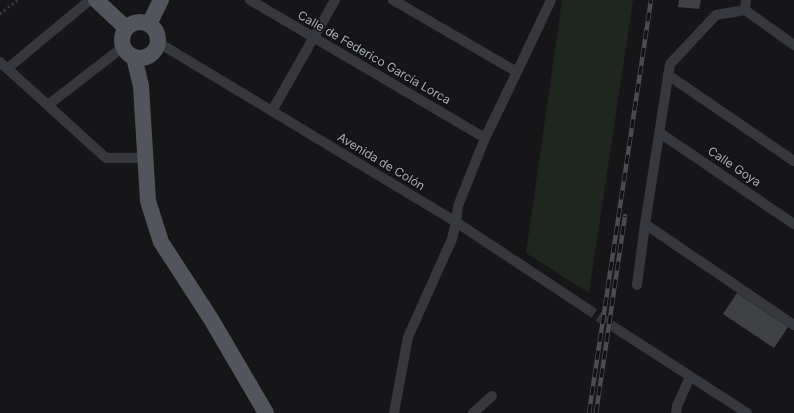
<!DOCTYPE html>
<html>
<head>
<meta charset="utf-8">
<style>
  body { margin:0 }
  canvas { display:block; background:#161618 }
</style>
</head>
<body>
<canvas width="794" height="413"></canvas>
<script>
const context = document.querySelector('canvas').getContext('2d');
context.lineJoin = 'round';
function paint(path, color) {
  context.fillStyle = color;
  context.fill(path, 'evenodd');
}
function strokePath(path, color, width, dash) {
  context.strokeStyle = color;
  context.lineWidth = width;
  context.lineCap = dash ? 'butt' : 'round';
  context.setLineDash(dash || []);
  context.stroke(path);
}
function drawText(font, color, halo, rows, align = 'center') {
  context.font = font + ' Inter,sans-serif';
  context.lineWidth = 3;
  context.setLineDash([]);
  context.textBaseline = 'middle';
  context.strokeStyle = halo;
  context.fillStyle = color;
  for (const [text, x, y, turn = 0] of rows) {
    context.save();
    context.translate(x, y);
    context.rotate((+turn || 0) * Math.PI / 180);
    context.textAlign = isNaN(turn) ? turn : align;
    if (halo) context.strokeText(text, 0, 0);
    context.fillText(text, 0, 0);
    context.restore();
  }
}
const green = new Path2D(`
  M562,0H633L589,293L526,253Z`);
const building = new Path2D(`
  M679,0H701L699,9L678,7Z
  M737,293L788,327L774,348L723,314Z`);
const minorTunnel = new Path2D(`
  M586,308L620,331`);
const path = new Path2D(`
  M0,14L18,0`);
const minor = new Path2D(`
  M250,0L485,138
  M393,0L517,72
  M745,10L746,0
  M159,43L456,222L586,308
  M0,62L106,158H145
  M8,68L90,0
  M668,75L794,161
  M48,105L123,47
  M272,111L335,0
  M660,133L794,224
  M645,224L794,325
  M637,285L645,224L670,64L716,15L745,10L794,45
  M620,331L747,413
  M394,413L408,337L452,239L456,222L458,206L485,138L517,72L551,0
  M473,413L492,396
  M676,413L677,406L690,377`);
const primary = new Path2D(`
  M96,0L126,28
  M122 40a18 18 0 1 1 36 0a18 18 0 1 1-36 0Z
  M149,24L161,0
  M134,57L141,86L148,201L161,242L211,319L266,413`);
const rail = new Path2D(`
  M589,413L651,0
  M596,413L625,216`);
const streetNames = [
  ["Calle de Federico García Lorca",374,58,30],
  ["Avenida de Colón",381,162,31],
  ["Calle Goya",734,167,34]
];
paint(green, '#1e261f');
paint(building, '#404145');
strokePath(minorTunnel, '#333438', 10, [10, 5]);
strokePath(path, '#3d3f44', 2.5, [2, 3]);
strokePath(minor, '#37383d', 10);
strokePath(primary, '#53555c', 16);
strokePath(rail, '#4a4c52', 4.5);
strokePath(rail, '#111113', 3, [9]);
drawText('12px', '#a8adb8', '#111113', streetNames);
</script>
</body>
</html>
